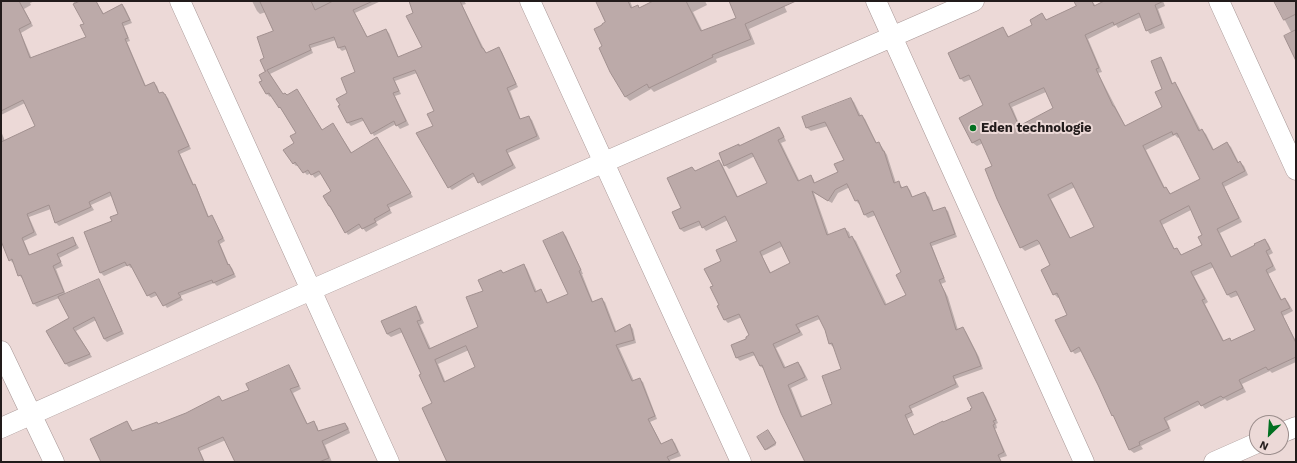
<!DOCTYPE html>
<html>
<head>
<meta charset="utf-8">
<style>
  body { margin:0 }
  #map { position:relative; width:1297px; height:463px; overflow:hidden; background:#ecd9d7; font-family:"Work Sans",sans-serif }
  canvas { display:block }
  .frame { position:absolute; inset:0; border:2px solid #221b1b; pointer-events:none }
  .north { position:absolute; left:1249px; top:415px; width:40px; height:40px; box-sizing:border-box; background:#ecd9d7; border:1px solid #9b8d8c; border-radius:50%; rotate:205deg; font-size:11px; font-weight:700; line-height:16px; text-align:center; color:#221b1b }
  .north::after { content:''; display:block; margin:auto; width:14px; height:18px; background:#027021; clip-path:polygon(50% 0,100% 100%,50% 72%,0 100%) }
</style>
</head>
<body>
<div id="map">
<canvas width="1297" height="463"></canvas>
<div class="frame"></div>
<div class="north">N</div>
</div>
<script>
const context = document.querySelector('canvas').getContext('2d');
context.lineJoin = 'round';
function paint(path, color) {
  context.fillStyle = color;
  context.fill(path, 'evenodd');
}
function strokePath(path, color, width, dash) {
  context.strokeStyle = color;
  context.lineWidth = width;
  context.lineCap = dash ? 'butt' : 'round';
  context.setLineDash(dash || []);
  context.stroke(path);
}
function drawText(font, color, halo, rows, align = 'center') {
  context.font = font + ' "Work Sans",sans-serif';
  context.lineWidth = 4;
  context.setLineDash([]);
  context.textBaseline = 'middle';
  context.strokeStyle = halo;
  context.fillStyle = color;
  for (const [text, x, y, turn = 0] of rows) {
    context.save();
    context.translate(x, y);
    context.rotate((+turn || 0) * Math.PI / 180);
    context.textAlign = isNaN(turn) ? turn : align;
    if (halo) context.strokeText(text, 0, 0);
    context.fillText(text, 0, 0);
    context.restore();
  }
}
const shadow = new Path2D(`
  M1,1H35L30,3L31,5L24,9L33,26L21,33L32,59L87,37L85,24L73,1H96L104,14L122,5L125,8L132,23L124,26L130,41L127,42L146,86L154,83L157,86L160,94L163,93L168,98L191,149L180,154L194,185L197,188L209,217L211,216L214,219L225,241L220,244L229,265L232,268L236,277L217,286L214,283L180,296L183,300L167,308L158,295L151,298L148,295L133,267L131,268L128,265L104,276L101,273L85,233L113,221L120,215L113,195L91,205L94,210L59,226L56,223L51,209L29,217L37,235L24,241L30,255L73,238L79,248L59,258L63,266L56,269L66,295L98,281L101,284L124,334L107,342L104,339L96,320L76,331L92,357L69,367L66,364L71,319L59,298L37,307L34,304L24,278H22L19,275L14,262L13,263L10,260L1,241V131L5,141L36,126L25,103L1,115Z
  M252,1H381L355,13L368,38L386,30L389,33L399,58L423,48L410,1H464L466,4L462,5L484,49L487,54L499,49L502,52L518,87L510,91L521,120L529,117L532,120L540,139L508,153L516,168L482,186L475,176L452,190L449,187L434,126L435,111L417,73L395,81L401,94L395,96L409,125L400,129L396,124L374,136L365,120L351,126L348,123L340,106L349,93L357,72L347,49L342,51L339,48L336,40L311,48L313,53L270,74L283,95L287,96L300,94L323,131L333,124L352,153L377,139L413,197L389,208L392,213L376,222L378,225L366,232L362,227L348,235L329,206L332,192L321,174L315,178L311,173L307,175L298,165L296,166L293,163L297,134L272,95L270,97L267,94L264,81L267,72L265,58L274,31L266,12L260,14L257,11Z
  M597,1H630L633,9L638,6L640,9L655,1H705L707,5L693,12L703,32L737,18L730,1H782L787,12L749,29L755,44L716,59L717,62L654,92L651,89L630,101L625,96L603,47L606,23Z
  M1089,1H1092L1096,6L1106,1H1163L1165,6L1158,9L1165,28L1150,34L1147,30L1141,17L1118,28L1116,25L1088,39L1102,72L1098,73L1126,127L1164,108L1161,58L1164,62L1173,84H1175L1178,87L1201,131L1202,130L1206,134L1214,150L1227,143L1231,147L1239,163L1240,162L1244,166L1248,175L1224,187L1242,222L1220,233L1232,258L1264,240L1268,243L1273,253L1269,255L1276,270L1268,274L1282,300L1285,299L1288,302L1293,311L1283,316L1296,341V362L1272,373L1270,371L1242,384L1246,392L1227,401L1225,399L1205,409L1201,404L1167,421L1171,431L1141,446L1143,449L1134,453L1130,450L1116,418L1113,415L1082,351L1075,354L1072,351L1068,315L1060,297L1058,298L1054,294L1052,265L1040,244L1025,251L1021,247L993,167L983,143L977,146L973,143L960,118L984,106L972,79L964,82L961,79L949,54L1003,28L1009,37L1034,26L1042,15L1047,20ZM1046,92L1054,108L1020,126L1012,107ZM1175,135L1178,138L1180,137L1201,179L1171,194L1166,188H1165L1146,150ZM1075,187L1095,227L1071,239L1051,199ZM1191,210L1204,236L1203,245L1182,256L1177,249L1175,250L1162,225ZM1214,267L1228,295L1231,298L1239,295L1257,330L1232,342L1230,339L1224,341L1205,304L1208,302L1194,276Z
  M1275,1H1296V58L1292,34Z
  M851,99L854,102L861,116L865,119L877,144L878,143L882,147L887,155L896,183L898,182L903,188L907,187L910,190L913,198L925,193L929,197L934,212L944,208L948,211L957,237L932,246L946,282L941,284L948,297L958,330L962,328L966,332L979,357L983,369L955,379L959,387L911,409L914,415L907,419L915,436L972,411L983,393L986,396L998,423L996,424L997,428L995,429L1007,456L1000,458L1002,462H806L764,369L760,366L755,355L740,361L737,358L751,336L742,317L728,323L725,320L719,306H720L714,286L723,261L738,241L728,220L706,231L701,225L684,232L680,229L673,213L682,209L692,168L696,172L719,161L722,164L738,197L768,184L755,156L729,169L725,165L738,145L740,147L778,128L782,132L786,141L781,143L800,182L811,176L814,180L815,184L839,173L845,161L828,126L811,131L807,128L804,117ZM850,187L856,201L859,204L860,203L865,215L868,218L876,215L902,273L907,295L887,305L856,241L852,237L851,238L849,232L845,229L829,235L814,193L832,203L838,193ZM783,246L791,263L771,273L762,256ZM820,319L825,329L829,343L833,347L834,346L842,370L834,405L803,418L791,388L808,380L801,366L798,363L786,368L776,348L803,335L799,328Z
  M563,233L566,236L583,274H582L593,302L601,299L605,302L617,333L630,325L633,329L636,343L619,348L634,381L639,379L643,382L657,419L650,422L662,445L672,440L675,443L681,456L670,460L671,462H448L433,404L422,375L403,332L391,337L387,334L415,308L419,311L424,323L420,325L431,349L479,328L484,291L501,271L504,274L524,265L527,269L537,292L541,291L544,294L548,303L569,295ZM469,350L476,368L446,383L438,364Z
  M289,367L292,370L301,389L293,393L308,425L313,423L317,426L319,432L345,424L348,427L350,433L325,445L332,462H232L235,461L226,440L200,451L205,462H103L127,422L134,432L159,425L186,414L219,398L223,402L250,391Z
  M769,432L776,445L767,450L766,449Z`);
const building = new Path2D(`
  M1,1H19L31,23L19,29L30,58L86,37L80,25L84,24L73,4L80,1H96L103,14L122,4L130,20L122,23L128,38L125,39L145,86L154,82L159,93L163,92L164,94H165L189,146L178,151L193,185L195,184L208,217L212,215L223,238L218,241L228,265L229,264L234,274L213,283L212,280L178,293L181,297L163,306L155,292L147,296L130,264L127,266L125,262L100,273L84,232L112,221L110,217L118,214L110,192L89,202L91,207L55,223L49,205L27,214L34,232L22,238L29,255L73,237L76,245L57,254L61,262L53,266L64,292L33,304L21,275L18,276L12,259L9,261L1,241V142L35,126L23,100L1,111Z
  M260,1H311L315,10L333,1H373L353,10L367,37L386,29L398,57L422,47L406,16L413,13L409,1H460L482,48H483L486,53L499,47L516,84L507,88L520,119L529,116L537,136L506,150L513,165L478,183L473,173L448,188L416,133L433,126L427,114L434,111L415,70L393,78L399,91L393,93L406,121L396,126L394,121L371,134L362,118L347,123L338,106L340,105L336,99L347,93L341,78L355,72L345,46L338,48L334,37L309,45L311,50L267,70L283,94L285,93L287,95L297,89L322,130L333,123L351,153L377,137L411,193L387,205L390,210L374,219L376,222L362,229L359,224L345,233L330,206H329L323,196L331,191L319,171L311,175L308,170L303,173L295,162L293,164L283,150L294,143L290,136L296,133L280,107L279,108L269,93L266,94L259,82L262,81L259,75L266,71H265L260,60L264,58L257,37L273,31Z
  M596,1H628L631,8L638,5L639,8L653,1H686L701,31L736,18L729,1H796L745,24L751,39L712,55L713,57L649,88L647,84L625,97L610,72L599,48L602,46L594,29L602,25V24L605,22Z
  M1074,1H1092L1094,6L1104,1H1164L1155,5L1162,24L1146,31L1139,13L1114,25L1113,22L1085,35L1099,68L1096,69L1113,106H1114L1125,126L1162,107L1155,92L1162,89L1151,61L1161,57L1172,84L1175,82L1199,131L1202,129L1213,150L1227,142L1238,163L1240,161L1245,171L1222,183L1239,218L1217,229L1231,257L1255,245L1254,244L1265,239L1270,249L1266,251L1273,266L1266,270L1281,300L1285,298L1290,308L1281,312L1296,343V357L1268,370L1266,367L1239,380L1243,388L1223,398L1221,396L1201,406L1198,401L1164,418L1169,428L1139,442L1140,445L1129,450L1113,415L1112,416L1098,385L1079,347L1071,352L1055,320L1067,315L1057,293L1053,295L1041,270L1050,265L1039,242L1037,240L1020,248L997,199L985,169L992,166L980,139L972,143L959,118L983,105L969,75L960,79L948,53L1003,27L1008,37L1032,25L1030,20L1042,13L1046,20L1076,6ZM1044,88L1053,108L1019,126L1009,104ZM1172,132L1173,135L1177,133L1200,179L1170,194L1166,187L1164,188L1143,146ZM1072,183L1094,227L1070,238L1048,195ZM1189,206L1202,235L1198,237L1202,245L1181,255L1177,248L1174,249L1160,221ZM1211,263L1227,295L1236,291L1255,330L1231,341L1230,338L1223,341L1202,300L1205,299L1191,272Z
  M1274,1H1296V14L1284,20Z
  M1296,30V61L1284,36Z
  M851,98L859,116L862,115L876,143L879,142L883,151H884L894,183L899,181L901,188L907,186L912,197L925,192L933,211L945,207L955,234L930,243L944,278L939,280L945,293L956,330L963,327L976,353L981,366L953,376L956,384L909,406L912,412L905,415L914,435L943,421V422L971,410L970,409L972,408L967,398L983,392L996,420L993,421L995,424L993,425L1004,452L998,455L1001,462H805L781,413L762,365L760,366L753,352L736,358L731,345L746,339V337L749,335L739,314L724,320L717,306L719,305L710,287L713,286L704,269L721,261L716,250L737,241L725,216L702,228L699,221L680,229L672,212L681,208L667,178L692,167L695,171L719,160L737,197L767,183L752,153L724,166L719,153L739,144V146L779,127L784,137L778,140L798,181L811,175L814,183L838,172L834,164L844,160L825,122L806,128L802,117ZM847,184L855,201L858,200L864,215L873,211L901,272L896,275L906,295L885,305L852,236L849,238L845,228L827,235L812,191L828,201L835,190ZM780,242L790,263L770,273L760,252ZM818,316L825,330L829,344L832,343L841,369L822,376L832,404L801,417L788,385L805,377L798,362L784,368L773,344L800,332L796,325Z
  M563,232L581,270L579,271L592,302L602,298L615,332L630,324L634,340L616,345L632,381L640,378L655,416L648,419L661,444L672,439L678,452L667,457L670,462H447L422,408L432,403L419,375L421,374L400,328L387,334L381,321L416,306L421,320L417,321L429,349L478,327L466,297L483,291L478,280L501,270L503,273L524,264L535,292L541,289L547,303L568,294L543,241ZM466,346L475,367L444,382L435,360Z
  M99,279L122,331L104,339L94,317L73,328L90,354L65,364L46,331L69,318L58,297Z
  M289,365L299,386L290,389L307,424L314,421L318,431L345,423L348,429L322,441L329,458L319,462H235L223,437L198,448L204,462H101L90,439L127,421L132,431L157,422L158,424L186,413L219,396L222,401L249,390L246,384Z
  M768,430L776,443L765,450L757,437Z`);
const minor = new Path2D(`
  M180,1L389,462
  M530,1L741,462
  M876,1L1084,462
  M1219,1L1296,170
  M1,351L54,462
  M1,428L311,290L974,1
  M1281,433L1296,427
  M1214,462L1257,443`);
const markers = [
  [973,128,4,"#027021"]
];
const poiNames = [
  ["Eden technologie",981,128]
];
paint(shadow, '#0003');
paint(building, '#bcaaa9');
strokePath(building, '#a1908f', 1);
strokePath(minor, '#a69594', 21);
strokePath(minor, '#fff', 20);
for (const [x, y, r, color] of markers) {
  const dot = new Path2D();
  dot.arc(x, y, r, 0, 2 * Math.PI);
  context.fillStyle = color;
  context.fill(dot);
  strokePath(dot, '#ecd9d7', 1.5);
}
drawText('bold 13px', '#221b1b', '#ecd9d7', poiNames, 'left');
</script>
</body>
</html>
